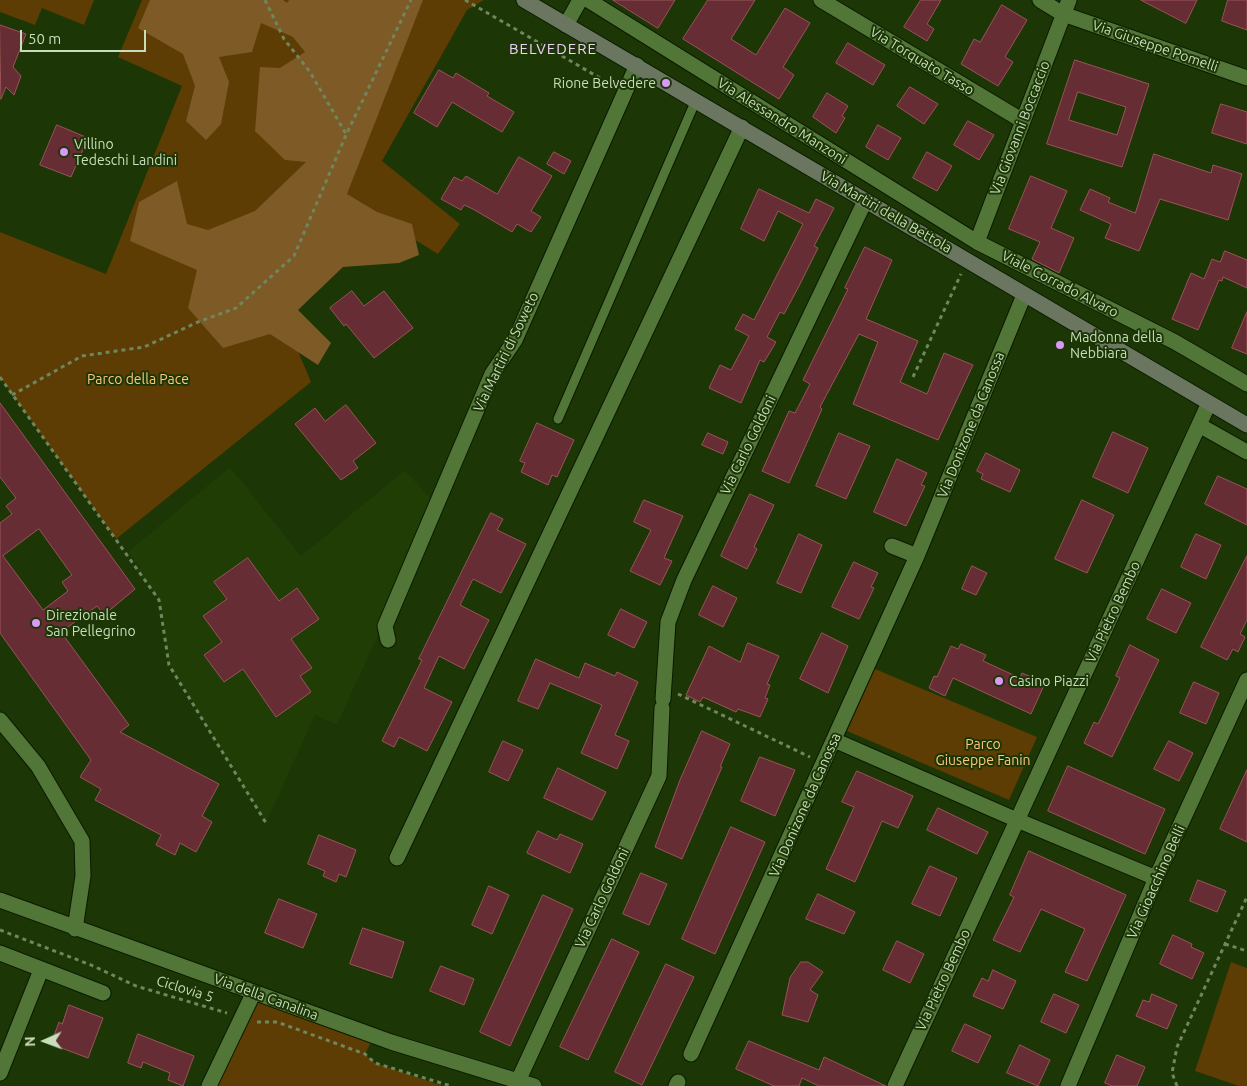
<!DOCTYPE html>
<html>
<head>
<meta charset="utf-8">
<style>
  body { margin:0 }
  #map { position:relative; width:1247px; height:1086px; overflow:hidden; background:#1c3606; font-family:Ubuntu,sans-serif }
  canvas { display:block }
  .north { position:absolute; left:20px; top:1016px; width:50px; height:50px; -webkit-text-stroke:4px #1c3606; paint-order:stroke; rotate:268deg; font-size:14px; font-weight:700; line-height:20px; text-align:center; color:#c8ddbc }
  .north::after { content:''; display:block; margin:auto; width:18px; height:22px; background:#c8ddbc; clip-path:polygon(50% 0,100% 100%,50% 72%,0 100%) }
  .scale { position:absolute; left:20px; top:30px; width:126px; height:22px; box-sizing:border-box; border:2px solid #c8ddbc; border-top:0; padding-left:6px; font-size:15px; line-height:18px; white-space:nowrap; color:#c8ddbc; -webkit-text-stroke:4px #1c3606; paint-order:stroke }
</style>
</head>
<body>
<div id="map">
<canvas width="1247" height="1086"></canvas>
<div class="north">N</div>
<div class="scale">50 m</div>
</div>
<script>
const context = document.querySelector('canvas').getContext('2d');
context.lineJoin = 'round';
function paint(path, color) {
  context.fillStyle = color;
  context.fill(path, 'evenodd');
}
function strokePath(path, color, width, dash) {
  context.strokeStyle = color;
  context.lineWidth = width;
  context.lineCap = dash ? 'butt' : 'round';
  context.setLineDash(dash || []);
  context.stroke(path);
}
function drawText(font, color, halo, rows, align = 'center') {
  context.font = font + ' Ubuntu,sans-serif';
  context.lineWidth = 4;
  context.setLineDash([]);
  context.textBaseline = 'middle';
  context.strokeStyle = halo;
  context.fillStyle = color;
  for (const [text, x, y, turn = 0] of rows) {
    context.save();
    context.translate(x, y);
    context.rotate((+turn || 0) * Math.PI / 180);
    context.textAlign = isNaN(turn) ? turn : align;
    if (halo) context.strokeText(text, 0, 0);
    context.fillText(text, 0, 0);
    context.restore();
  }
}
const built = new Path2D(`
  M230,467L301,556L405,470L437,506L337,725L315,715L266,823L169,665L159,600L137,570L140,568L128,552Z`);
const green = new Path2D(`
  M0,0H94L84,25L42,8L35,25L0,12Z
  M142,0H484L467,10L382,161L460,224L438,254L368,211L285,320L311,382L116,539L0,377V232L106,274L182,86L118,57Z
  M875,669L1037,737L1009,800L847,731Z
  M1231,962L1247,968V1086H1239L1195,1071Z
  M254,992L374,1036L365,1054L375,1063L443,1086H209Z`);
const forest = new Path2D(`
  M150,0H283L287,3L289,0H423L347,194L377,212L412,224L419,255L399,263L343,267L298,310L331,343L318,365L270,334L223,348L188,308L197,270L130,241L139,202L177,181L187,224L208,230L255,211L306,162L285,160L255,131L260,67L280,68L305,52L293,37L261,23L252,52L219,57L229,82L221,124L206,140L186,121L195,86L183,54L138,28Z`);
const building = new Path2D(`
  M613,0H675L658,28Z
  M708,0H755L731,39L756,55L785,8L810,23L783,67L794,75L779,99L683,39Z
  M921,0H941L927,24L934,29L927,41L904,27Z
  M1141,0H1197L1186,23Z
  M1228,0H1247V30L1222,21Z
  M1002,5L1027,20L1005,57L1013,62L998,86L961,64L974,39L980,42Z
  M0,25L26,34L13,67L21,76L14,95L6,87L1,99Z
  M848,43L885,65L873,85L836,63Z
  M1075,60L1149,84L1122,167L1047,144ZM1078,92L1126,107L1117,135L1069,120Z
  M439,70L453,78L456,73L489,93L487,96L514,112L502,132L452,102L437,127L414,113Z
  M910,87L938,104L924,124L897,106Z
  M827,93L848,106L842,116L845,118L836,133L813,117Z
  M1221,104L1247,112V144L1212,133Z
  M968,121L994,135L979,160L954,145Z
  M57,125L88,138L71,177L40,165Z
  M878,125L901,138L888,160L866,147Z
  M554,152L571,161L564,174L547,164Z
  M927,152L952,166L937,191L913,178Z
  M1154,154L1211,173L1213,165L1242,174L1228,220L1160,199L1139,251L1105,238L1111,224L1080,210L1090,189L1110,198L1108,202L1135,213Z
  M519,157L552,176L531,211L541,217L531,232L517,224L512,232L473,209L464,205L461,210L441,199L454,177L462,181L466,176L497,194Z
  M1031,176L1067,191L1051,228L1074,238L1059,273L1032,259L1040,242L1009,229Z
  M759,189L809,213L816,199L834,208L814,246L818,248L799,286L784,314L780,312L767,337L776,342L764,362L760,360L741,403L709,388L720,365L731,370L749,336L735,329L743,314L754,320L803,224L778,211L764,241L741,229Z
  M865,247L892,260L866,319L918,341L900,382L927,394L944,353L973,365L938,440L853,404L878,342L859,334L820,407L822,409L789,483L762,471L789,411L795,413L810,384L803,380L848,289L845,288Z
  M1225,251L1247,260V288L1223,277L1222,281L1219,280L1198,330L1172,319L1191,273L1204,279L1212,259L1220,262Z
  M352,291L364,306L384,291L413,328L374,358L346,324L344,326L330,308Z
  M1247,312V354L1232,348Z
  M0,403L135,589L104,615L97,606L61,632L129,725L120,732L219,784L202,816L212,822L196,852L180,843L175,855L156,845L161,835L95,800L101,789L80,777L91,760L0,633V523L12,514L6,506L16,498L0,477ZM39,529L72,575L62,582L68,591L43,610L3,556Z
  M346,405L376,443L353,461L358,468L341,480L295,424L315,408L325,421Z
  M537,423L574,440L557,477L552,475L548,485L521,472L525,463L520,461Z
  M1113,432L1148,448L1128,493L1093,477Z
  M708,433L728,442L723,454L702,445Z
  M839,433L870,446L846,499L816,486Z
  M986,453L1020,470L1010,492L981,479L983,474L977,471Z
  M897,459L927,473L921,485L925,486L906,526L874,512Z
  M1218,476L1247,489V525L1205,504Z
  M750,494L774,505L754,547L757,549L747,569L721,556Z
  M644,500L683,516L664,558L672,561L660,585L630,571L651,530L634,522Z
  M1082,500L1114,515L1087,573L1055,559Z
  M491,513L503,519L497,530L526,544L501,593L473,579L460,605L489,620L464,669L439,656L424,688L452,702L427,751L399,737L394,747L382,741L422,660L419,659Z
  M799,534L822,545L801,593L777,583Z
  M1196,534L1221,545L1206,579L1181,567Z
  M1247,556V620L1240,634L1245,637L1238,652L1233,649L1227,660L1201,647Z
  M248,558L279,601L297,588L319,619L291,639L312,668L300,676L311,692L276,717L243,669L224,682L204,655L222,642L203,616L227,599L214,582Z
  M854,562L878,573L871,587L874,588L859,619L832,607Z
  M972,566L987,573L976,595L962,589Z
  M713,586L737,598L723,627L699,615Z
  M1162,589L1191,603L1176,633L1147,619Z
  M621,609L647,622L634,648L608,635Z
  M822,633L848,646L828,693L800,679Z
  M748,643L779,656L767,684L770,685L765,698L768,699L760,717L738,709L736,712L703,697L700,702L686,695L709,646L740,662Z
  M961,644L986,655L983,661L1020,678L1022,673L1045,683L1031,714L953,678L945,696L929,688L934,676L937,677L951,646L958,649Z
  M1130,645L1159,660L1112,757L1084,743L1094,722L1098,724L1105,710L1120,678L1116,676Z
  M536,659L579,678L585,663L615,676L617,672L638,682L615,735L629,741L617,769L581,753L602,705L550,683L538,709L518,701Z
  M1194,682L1219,693L1206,724L1180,713Z
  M702,731L730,744L720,767H722L682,859L655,847L680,780Z
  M503,741L523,750L508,781L489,772Z
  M1169,741L1193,753L1179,781L1154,769Z
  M760,757L795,770L775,816L741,801Z
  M1068,766L1165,809L1145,854L1048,811Z
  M558,768L606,792L592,820L544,798Z
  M1247,770V842L1220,829Z
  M857,771L913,796L898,828L882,821L855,882L826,869L854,807L842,802Z
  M938,808L988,832L977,854L927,830Z
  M731,827L765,842L715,954L682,939Z
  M538,831L557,840L560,834L583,844L570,873L527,853Z
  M319,835L356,850L346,877L339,874L336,882L323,876L325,871L308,864Z
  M1029,851L1126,895L1087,981L1065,972L1085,929L1041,909L1020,952L993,940L1014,897L1010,895Z
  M930,866L957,878L940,916L912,904Z
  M641,873L667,884L649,925L623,914Z
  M1198,880L1226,891L1217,912L1190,901Z
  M489,886L509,895L492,934L472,925Z
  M818,894L855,912L844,934L806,919Z
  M543,895L573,909L510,1046L480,1032Z
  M279,899L317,914L303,948L265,933Z
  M363,928L404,942L392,978L350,964Z
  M1173,935L1192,944L1191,947L1204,953L1192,979L1160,964Z
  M612,939L639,952L588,1060L560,1047Z
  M897,941L924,954L910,983L883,970Z
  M801,962H808L823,972L810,990L818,995L808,1022L782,1015L790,978Z
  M666,964L694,977L642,1085L615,1072Z
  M441,966L474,979L464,1005L430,991Z
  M993,970L1016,981L1003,1009L973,996L982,978L988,981Z
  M1054,994L1079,1005L1066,1033L1041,1022Z
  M1152,994L1177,1005L1167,1029L1136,1016L1143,1000L1149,1002Z
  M69,1005L103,1018L88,1058L51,1044L59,1022L62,1024Z
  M965,1024L991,1036L978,1063L952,1051Z
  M138,1034L194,1056L183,1086L168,1080L170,1073L143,1062L141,1068L128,1063Z
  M749,1041L819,1070L824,1057L886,1086H819L802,1078L799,1086H774L736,1069Z
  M1020,1045L1050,1060L1038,1086L1007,1073Z
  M1117,1055L1145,1067L1137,1086H1112L1105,1083Z`);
const path = new Path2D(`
  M265,0L284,39L310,72L346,134
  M465,0L612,85
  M0,377L159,600L169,665L266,823
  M913,377L961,274
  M12,395L82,356L144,347L198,322L236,308L294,256L346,135L411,0
  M678,694L810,757
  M0,930L91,965L136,986L227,1013
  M1225,944L1247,951
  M257,1022H277L365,1054L375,1063L451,1086
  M1177,1086L1172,1073L1177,1047L1247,897`);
const service = new Path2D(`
  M558,419L696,100`);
const minor = new Path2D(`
  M588,0L977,242L1175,342L1247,384
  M821,0L1023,121
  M1040,0L1063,14L1247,78
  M566,25L580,0
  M977,242L1069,0
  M1199,425L1247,452
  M892,546L917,556
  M388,640L385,626L492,374L515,340L637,65
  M663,699L668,622L684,580L865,201
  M0,720L38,766L82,841L83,876L75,929
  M834,740L1017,820L1156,878
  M397,858L742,127
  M0,900L391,1042L534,1086
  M0,953L103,993
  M691,1054L917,556L1024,295
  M0,1073L41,970
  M518,1081L659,776L662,708
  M209,1086L254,992
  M676,1086L678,1082
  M895,1086L1209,403
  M1068,1086L1156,878L1247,680`);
const secondary = new Path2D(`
  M524,0L1247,425`);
const markers = [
  [666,83,5,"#d99af7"],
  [64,152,5,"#d99af7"],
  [1060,345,5,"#d99af7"],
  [36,623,5,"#d99af7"],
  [999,681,5,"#d99af7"]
];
const streetNames = [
  ["Via Giuseppe Pomelli",1155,46,19],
  ["Via Torquato Tasso",922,61,31],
  ["Via Alessandro Manzoni",782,121,32],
  ["Via Giovanni Boccaccio",1020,128,-69],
  ["Via Martiri della Bettola",886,212,30],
  ["Viale Corrado Alvaro",1060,284,27],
  ["Via Martiri di Soweto",506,352,-64],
  ["Via Donizone da Canossa",971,425,-68],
  ["Via Carlo Goldoni",748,445,-64],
  ["Via Pietro Bembo",1113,612,-65],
  ["Via Donizone da Canossa",805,805,-66],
  ["Via Gioacchino Belli",1156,882,-66],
  ["Via Carlo Goldoni",602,898,-65],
  ["Via Pietro Bembo",943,980,-65],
  ["Ciclovia 5",185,989,17],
  ["Via della Canalina",266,997,20]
];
const poiNames = [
  ["Rione Belvedere",656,83,"right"],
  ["Villino",74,144],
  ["Tedeschi Landini",74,160],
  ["Madonna della",1070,337],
  ["Nebbiara",1070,353],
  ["Direzionale",46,615],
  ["San Pellegrino",46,631],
  ["Casino Piazzi",1009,681]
];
const parkNames = [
  ["Parco della Pace",138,379],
  ["Parco",983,744],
  ["Giuseppe Fanin",983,760]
];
const neighbourhoodNames = [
  ["BELVEDERE",553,49]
];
paint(built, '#1f3d05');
paint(green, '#5d3d03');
paint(forest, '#7d5a26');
paint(building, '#662d34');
strokePath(building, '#9c525a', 1);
strokePath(service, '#0a1b00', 11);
strokePath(minor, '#0a1b00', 17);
strokePath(secondary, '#0a1b00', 17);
strokePath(path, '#6f875e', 3, [4, 4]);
strokePath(service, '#517638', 9);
strokePath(minor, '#517638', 15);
strokePath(secondary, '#6a7660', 15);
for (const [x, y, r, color] of markers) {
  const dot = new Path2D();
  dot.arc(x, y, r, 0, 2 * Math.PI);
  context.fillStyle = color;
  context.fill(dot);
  strokePath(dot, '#1c3606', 2);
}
drawText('14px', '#c8ddbc', '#1c3606', streetNames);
drawText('14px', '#c8ddbc', '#1c3606', poiNames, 'left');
drawText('14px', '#fec77c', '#1c3606', parkNames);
context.letterSpacing = '1px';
drawText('15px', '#edd3fa', '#1c3606', neighbourhoodNames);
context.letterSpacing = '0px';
</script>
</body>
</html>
